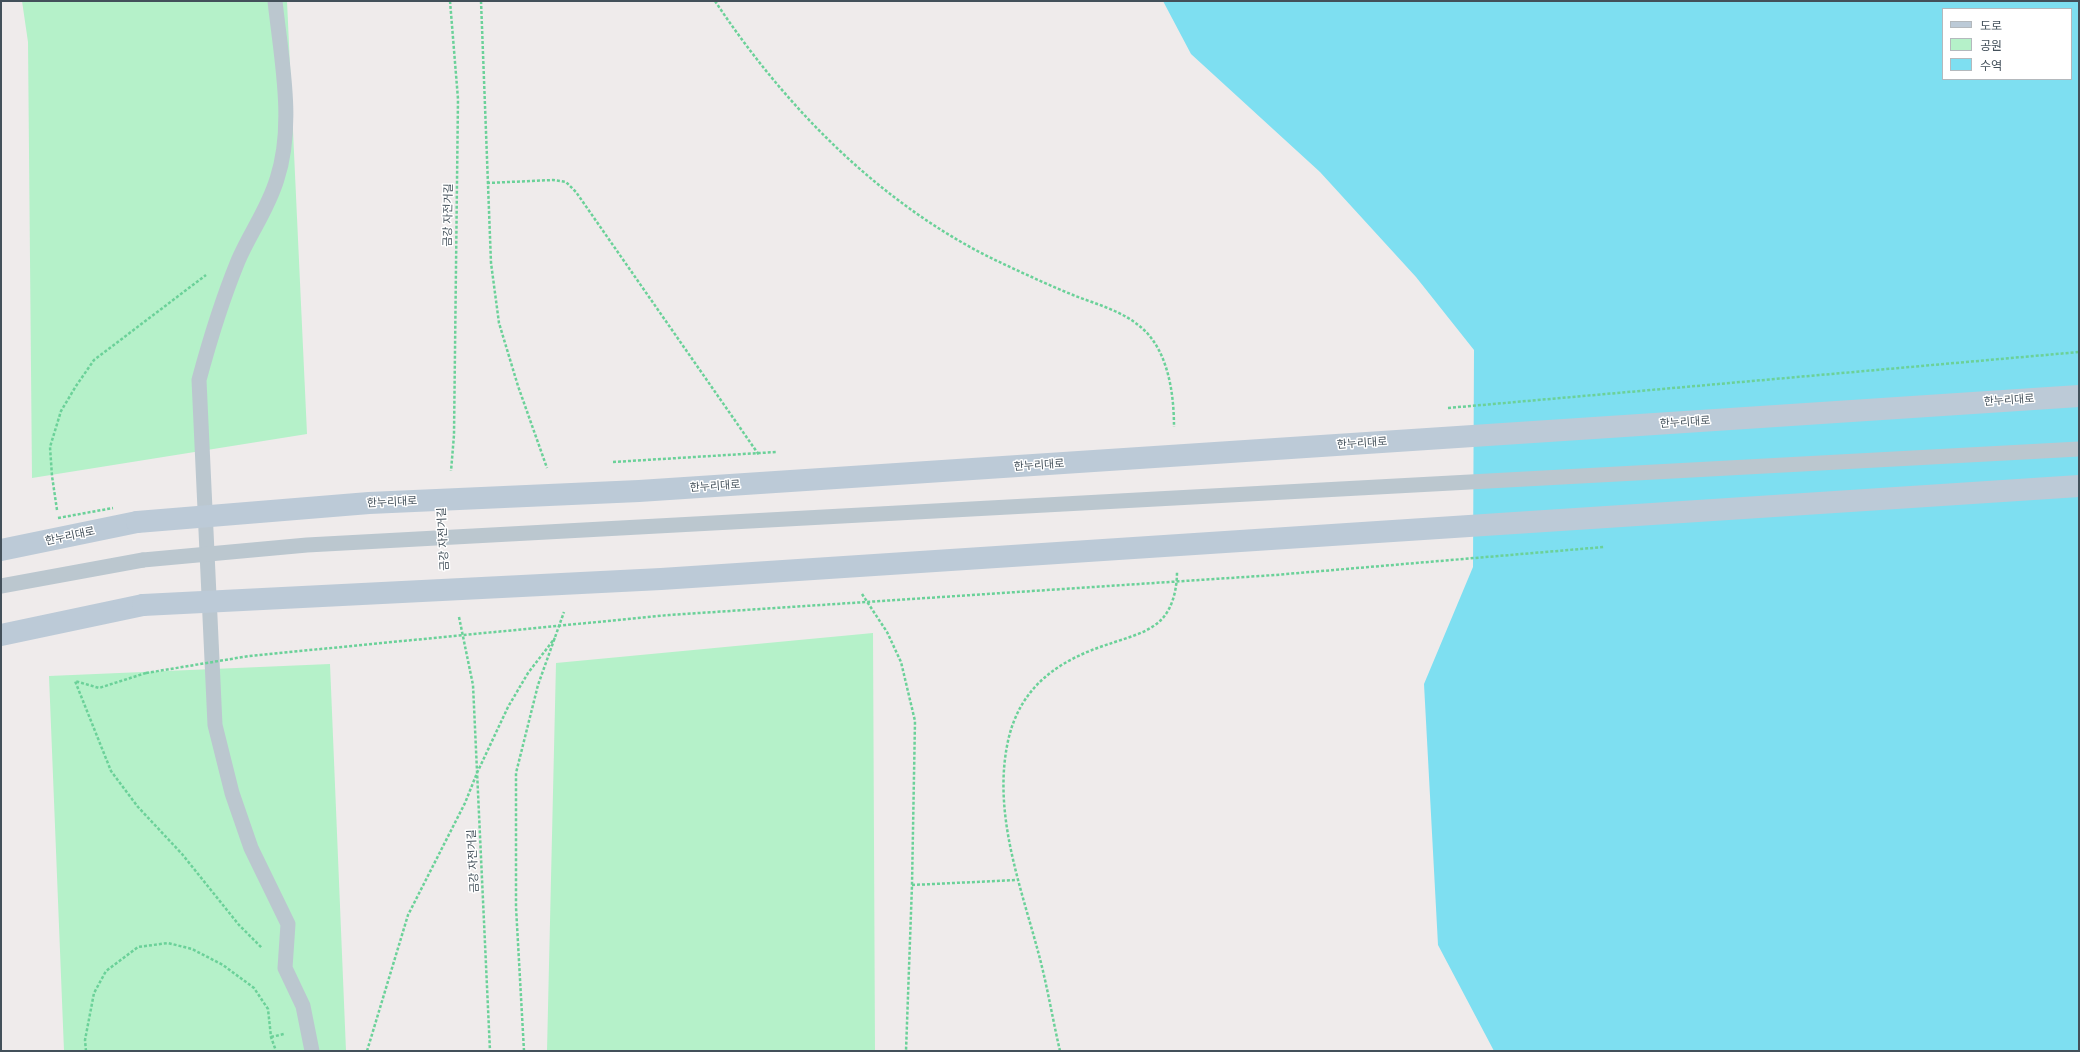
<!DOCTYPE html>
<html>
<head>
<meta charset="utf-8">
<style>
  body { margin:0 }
  #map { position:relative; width:2080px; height:1052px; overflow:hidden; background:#efebeb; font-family:Lato,"Noto Sans KR",sans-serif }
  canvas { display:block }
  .frame { position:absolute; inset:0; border:2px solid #43505a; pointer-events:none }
  .legend { position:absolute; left:1942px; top:8px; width:130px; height:72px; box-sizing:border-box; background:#fff; border:1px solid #b4b9bd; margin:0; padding:5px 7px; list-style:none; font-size:12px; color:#43505a }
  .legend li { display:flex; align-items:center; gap:8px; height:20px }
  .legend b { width:20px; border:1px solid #b4b9bd }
</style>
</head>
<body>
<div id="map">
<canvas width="2080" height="1052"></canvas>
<div class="frame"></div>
<ul class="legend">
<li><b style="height:5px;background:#bccad7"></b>도로</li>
<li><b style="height:11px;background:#b5f1c9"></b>공원</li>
<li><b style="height:11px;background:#7edff1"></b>수역</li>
</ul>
</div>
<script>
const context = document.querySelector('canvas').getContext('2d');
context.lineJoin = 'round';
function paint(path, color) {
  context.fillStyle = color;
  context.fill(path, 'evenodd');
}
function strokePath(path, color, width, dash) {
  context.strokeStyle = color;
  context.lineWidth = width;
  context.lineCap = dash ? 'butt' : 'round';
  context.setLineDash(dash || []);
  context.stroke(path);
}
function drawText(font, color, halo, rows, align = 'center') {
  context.font = font + ' Lato,"Noto Sans KR",sans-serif';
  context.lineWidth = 3;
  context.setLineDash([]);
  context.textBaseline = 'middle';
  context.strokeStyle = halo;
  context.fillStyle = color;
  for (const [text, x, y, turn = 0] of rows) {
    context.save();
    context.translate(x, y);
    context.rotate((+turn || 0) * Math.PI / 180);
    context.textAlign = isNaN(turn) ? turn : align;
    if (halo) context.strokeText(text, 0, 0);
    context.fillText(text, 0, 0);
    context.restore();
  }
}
const green = new Path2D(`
  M22,1H287L307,434L32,478L28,42Z
  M873,633L875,1051H547L556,663Z
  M330,664L346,1051H64L49,676Z`);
const water = new Path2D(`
  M1163,1H2079V1051H1494L1438,945L1424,684L1473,567L1474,350L1416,277L1320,172L1191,54ZM1943,9H2071V79H1943Z`);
const path = new Path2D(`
  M450,1L458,99L454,435L451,471
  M481,1L491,263L499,323L518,386L547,468
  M715,1C784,105 876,200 989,257C1016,270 1044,283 1073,295C1098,305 1128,312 1148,334C1169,358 1174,396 1174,427
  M487,183L553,180L566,182L576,192L759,455
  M57,510L52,476L50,447L61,411L76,386L94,360L206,275
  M862,594L887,632L901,662L915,721L912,885L906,1051
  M459,617L473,685L490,1051
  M146,673L99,688L75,681L111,771L138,807L182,854L239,925L262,948
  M912,885L1017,880
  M271,1037L284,1034
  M86,1051L85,1040L94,993L106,971L138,947L168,943L192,949L223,965L254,988L268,1009L271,1037L276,1051
  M367,1051L408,915L465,803L477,773L508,707L528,673L555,638
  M524,1051L516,907V773L538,685L564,612
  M1060,1051C1053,1021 1048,990 1040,959C1022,889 992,815 1008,741C1020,686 1059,660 1109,644C1126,638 1148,633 1161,620C1173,608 1177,588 1177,572`);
const lane = new Path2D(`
  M275,1C281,57 295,125 277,179C268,209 250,233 238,261C222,300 210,339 199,380L215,725L232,793L251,848L288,924L285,968L303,1006L312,1051
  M1,586L143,560`);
const secondary = new Path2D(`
  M1,550L137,522
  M1,635L143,605`);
const pathBridge = new Path2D(`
  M1448,408L2079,352
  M613,462L776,452
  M58,518L113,508
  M146,673L249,656L669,615L1275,575L1604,547`);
const laneBridge = new Path2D(`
  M143,560L307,545L2079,449`);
const secondaryBridge = new Path2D(`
  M137,522L369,503L639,491L2079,396
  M143,605L661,579L2079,486`);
const streetNames = [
  ["금강 자전거길",448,215,-89],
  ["한누리대로",2009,400,-4],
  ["한누리대로",1685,422,-4],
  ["한누리대로",1362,443,-4],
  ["한누리대로",1039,465,-4],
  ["한누리대로",715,486,-4],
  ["한누리대로",392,502,-3],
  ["한누리대로",70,536,-12],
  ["금강 자전거길",443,539,-93],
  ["금강 자전거길",473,861,-93]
];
paint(green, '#b5f1c9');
paint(water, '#7edff1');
strokePath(path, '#6bd199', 2.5, [3, 2]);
strokePath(lane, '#bbc7cf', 15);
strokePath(secondary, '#bccad7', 22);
strokePath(pathBridge, '#6bd199', 2.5, [3, 2]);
strokePath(laneBridge, '#bbc7cf', 15);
strokePath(secondaryBridge, '#bccad7', 22);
drawText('11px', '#43505a', '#fff', streetNames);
</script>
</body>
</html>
